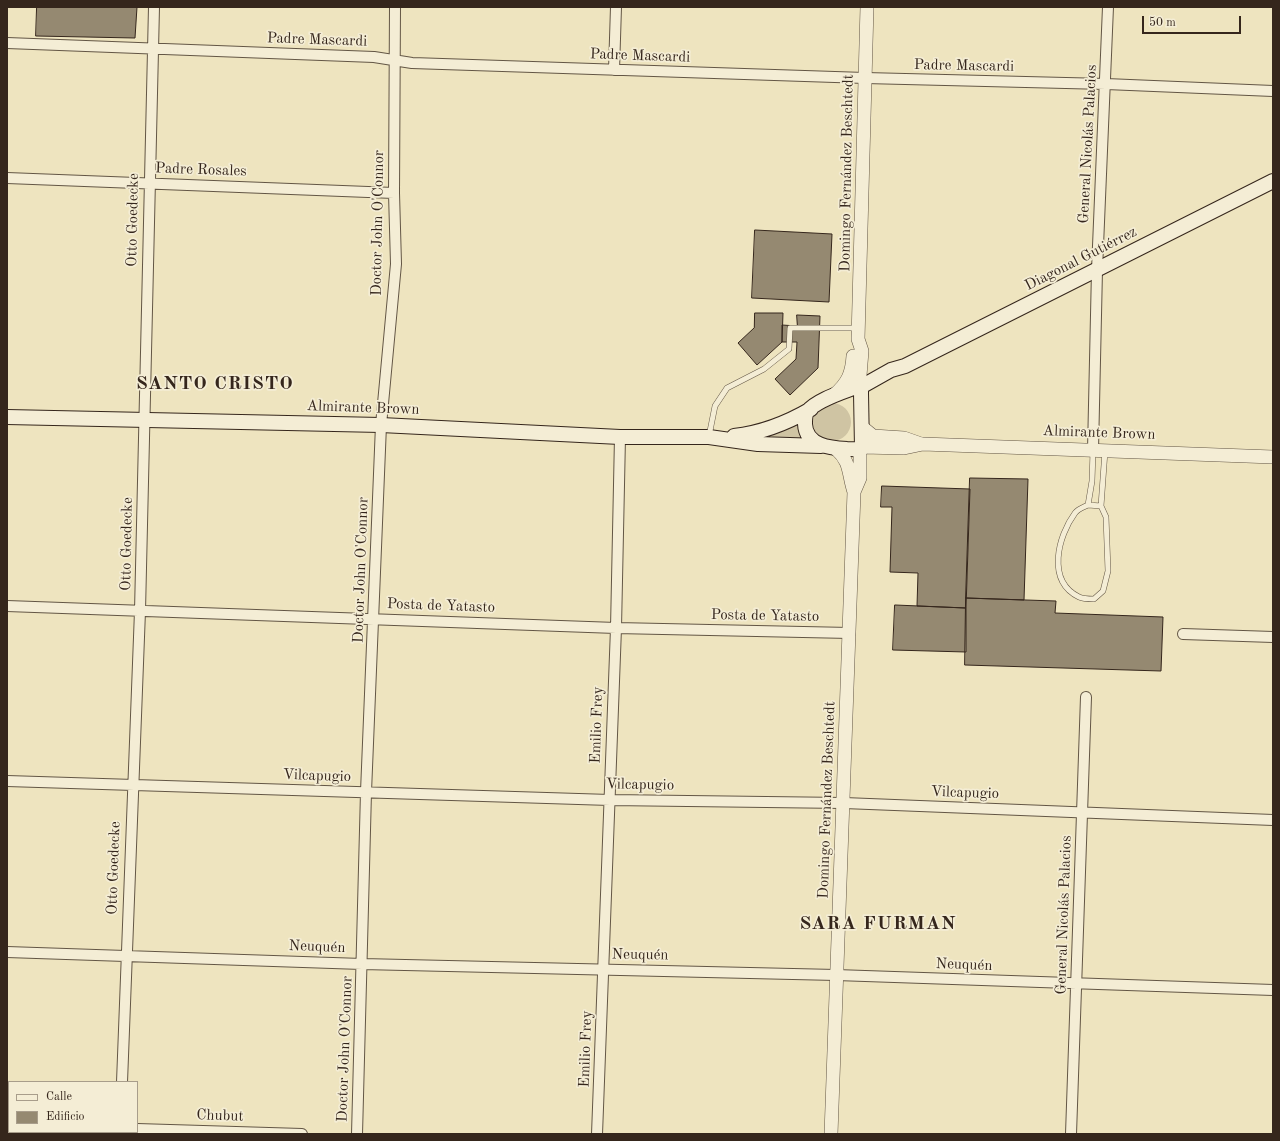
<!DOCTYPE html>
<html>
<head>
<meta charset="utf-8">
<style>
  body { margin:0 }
  #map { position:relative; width:1280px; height:1141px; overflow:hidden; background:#eee4bf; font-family:"Old Standard TT",serif }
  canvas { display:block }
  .frame { position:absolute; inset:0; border:8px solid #35261c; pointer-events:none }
  .legend { position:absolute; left:8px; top:1081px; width:130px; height:52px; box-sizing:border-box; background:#f4edd5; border:1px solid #a89d8b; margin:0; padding:5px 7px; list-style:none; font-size:12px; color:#35261c }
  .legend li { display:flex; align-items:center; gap:8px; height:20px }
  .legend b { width:20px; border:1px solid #a89d8b }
  .scale { position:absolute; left:1142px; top:16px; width:99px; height:18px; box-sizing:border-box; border:2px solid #35261c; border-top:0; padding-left:5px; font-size:12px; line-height:14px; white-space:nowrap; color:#35261c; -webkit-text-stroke:3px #f4edd5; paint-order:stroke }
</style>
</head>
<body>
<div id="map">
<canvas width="1280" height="1141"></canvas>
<div class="frame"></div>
<ul class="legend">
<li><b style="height:5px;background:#f4edd5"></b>Calle</li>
<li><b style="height:11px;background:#958971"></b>Edificio</li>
</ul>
<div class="scale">50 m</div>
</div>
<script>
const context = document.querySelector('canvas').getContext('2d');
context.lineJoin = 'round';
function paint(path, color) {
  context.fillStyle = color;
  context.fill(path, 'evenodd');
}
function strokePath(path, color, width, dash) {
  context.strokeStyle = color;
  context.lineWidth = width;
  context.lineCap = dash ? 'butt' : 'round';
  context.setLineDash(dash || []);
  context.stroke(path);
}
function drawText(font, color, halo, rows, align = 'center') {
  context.font = font + ' "Old Standard TT",serif';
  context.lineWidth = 3.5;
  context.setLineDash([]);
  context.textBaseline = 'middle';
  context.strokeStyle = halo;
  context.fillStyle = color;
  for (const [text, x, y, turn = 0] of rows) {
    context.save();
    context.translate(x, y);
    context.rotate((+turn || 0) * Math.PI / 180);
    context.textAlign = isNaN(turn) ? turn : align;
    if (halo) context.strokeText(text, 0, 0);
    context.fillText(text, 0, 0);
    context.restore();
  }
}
const green = new Path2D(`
  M813 422a19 19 0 1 1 38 0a19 19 0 1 1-38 0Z
  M797,422L801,439L764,437Z`);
const building = new Path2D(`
  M37,7H137L135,38L36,36Z
  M755,230L832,234L829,302L752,298Z
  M755,313H783L782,342L757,365L738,343L754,328Z
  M797,315L820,316L818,368L790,395L775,379L796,359L797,342H782V325L797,326Z
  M970,478L1028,479L1024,600L966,598Z
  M882,486L970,489L966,608L917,606L918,573L890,572L892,507H881Z
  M966,598L1056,601L1055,613L1163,617L1161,671L965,665Z
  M895,605L966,608V652L893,650Z`);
const service = new Path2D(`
  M709,436L715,406L727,388L764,369L789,349L790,328H858
  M1088,505L1101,506L1106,517L1108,571L1103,591L1094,599C1089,599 1083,599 1079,597C1046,581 1058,536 1075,513C1078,509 1084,507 1088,505Z
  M1088,505L1092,481L1093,451
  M1101,506L1105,451`);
const minor = new Path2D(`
  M7,43L374,57L412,63L865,78L1106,84L1273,91
  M614,70L616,7
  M7,178L394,193
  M1093,450L1097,270L1108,7
  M7,606L616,628L850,633
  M1183,634L1273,637
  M7,781L610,800L844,803L1273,820
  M7,952L362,964L836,975L1273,990
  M122,1082L140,611L154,7
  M7,1125H9
  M137,1129L302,1134
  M120,1134V1132
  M357,1134L366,792L381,425L396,264L394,193L395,7
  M597,1134L616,628L620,437
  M1071,1134L1086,697`);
const tertiary = new Path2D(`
  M859,388L862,351L858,339L867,7
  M834,395C848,383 852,373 853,356
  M862,427L873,436L904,438L921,444
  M863,447L904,448L923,444L1273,457
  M836,449C851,462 848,474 854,492
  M831,1134L854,492L860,478V449`);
const secondary = new Path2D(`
  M856,387L861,390V393L862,448C858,450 852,449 847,449C830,448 806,446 805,424C805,420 805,415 807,412C816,400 843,392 856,387Z
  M859,388L891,370L905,366L1273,181
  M7,417L381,425L620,437H709L758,444L821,446
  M734,436C761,433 787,423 811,409`);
const streetNames = [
  ["Padre Mascardi",317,40,2],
  ["Padre Mascardi",640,56,2],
  ["Padre Mascardi",964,66,1],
  ["General Nicolás Palacios",1088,144,-87],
  ["Padre Rosales",201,170,2],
  ["Domingo Fernández Beschtedt",847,173,-89],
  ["Otto Goedecke",133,220,-89],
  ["Doctor John O'Connor",378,223,-89],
  ["Diagonal Gutiérrez",1081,259,-27],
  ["Almirante Brown",363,408,2],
  ["Almirante Brown",1099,433,2],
  ["Otto Goedecke",127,544,-89],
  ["Doctor John O'Connor",361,570,-88],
  ["Posta de Yatasto",441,606,2],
  ["Posta de Yatasto",765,616,1],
  ["Emilio Frey",597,725,-88],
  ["Vilcapugio",317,776,2],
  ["Vilcapugio",640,785,1],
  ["Vilcapugio",965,793,2],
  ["Domingo Fernández Beschtedt",827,800,-88],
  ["Otto Goedecke",114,868,-88],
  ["General Nicolás Palacios",1064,915,-88],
  ["Neuquén",317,947,2],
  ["Neuquén",640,955,1],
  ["Neuquén",964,965,2],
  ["Doctor John O'Connor",345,1049,-88],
  ["Emilio Frey",586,1049,-88],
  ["Chubut",220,1116,2]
];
const districtNames = [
  ["SANTO CRISTO",215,384],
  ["SARA FURMAN",878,924]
];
paint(green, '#cfc4a3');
paint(building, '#958971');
strokePath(building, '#35261c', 1);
strokePath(service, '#635645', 6);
strokePath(minor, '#635645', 12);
strokePath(tertiary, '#635645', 14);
strokePath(secondary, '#35261c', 16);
strokePath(service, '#f4edd5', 5);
strokePath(minor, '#f4edd5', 10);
strokePath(tertiary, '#f4edd5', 13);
strokePath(secondary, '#f4edd5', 14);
drawText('15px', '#35261c', '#f4edd5', streetNames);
context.letterSpacing = '1px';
drawText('bold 19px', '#35261c', '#f4edd5', districtNames);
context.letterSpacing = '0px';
</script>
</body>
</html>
